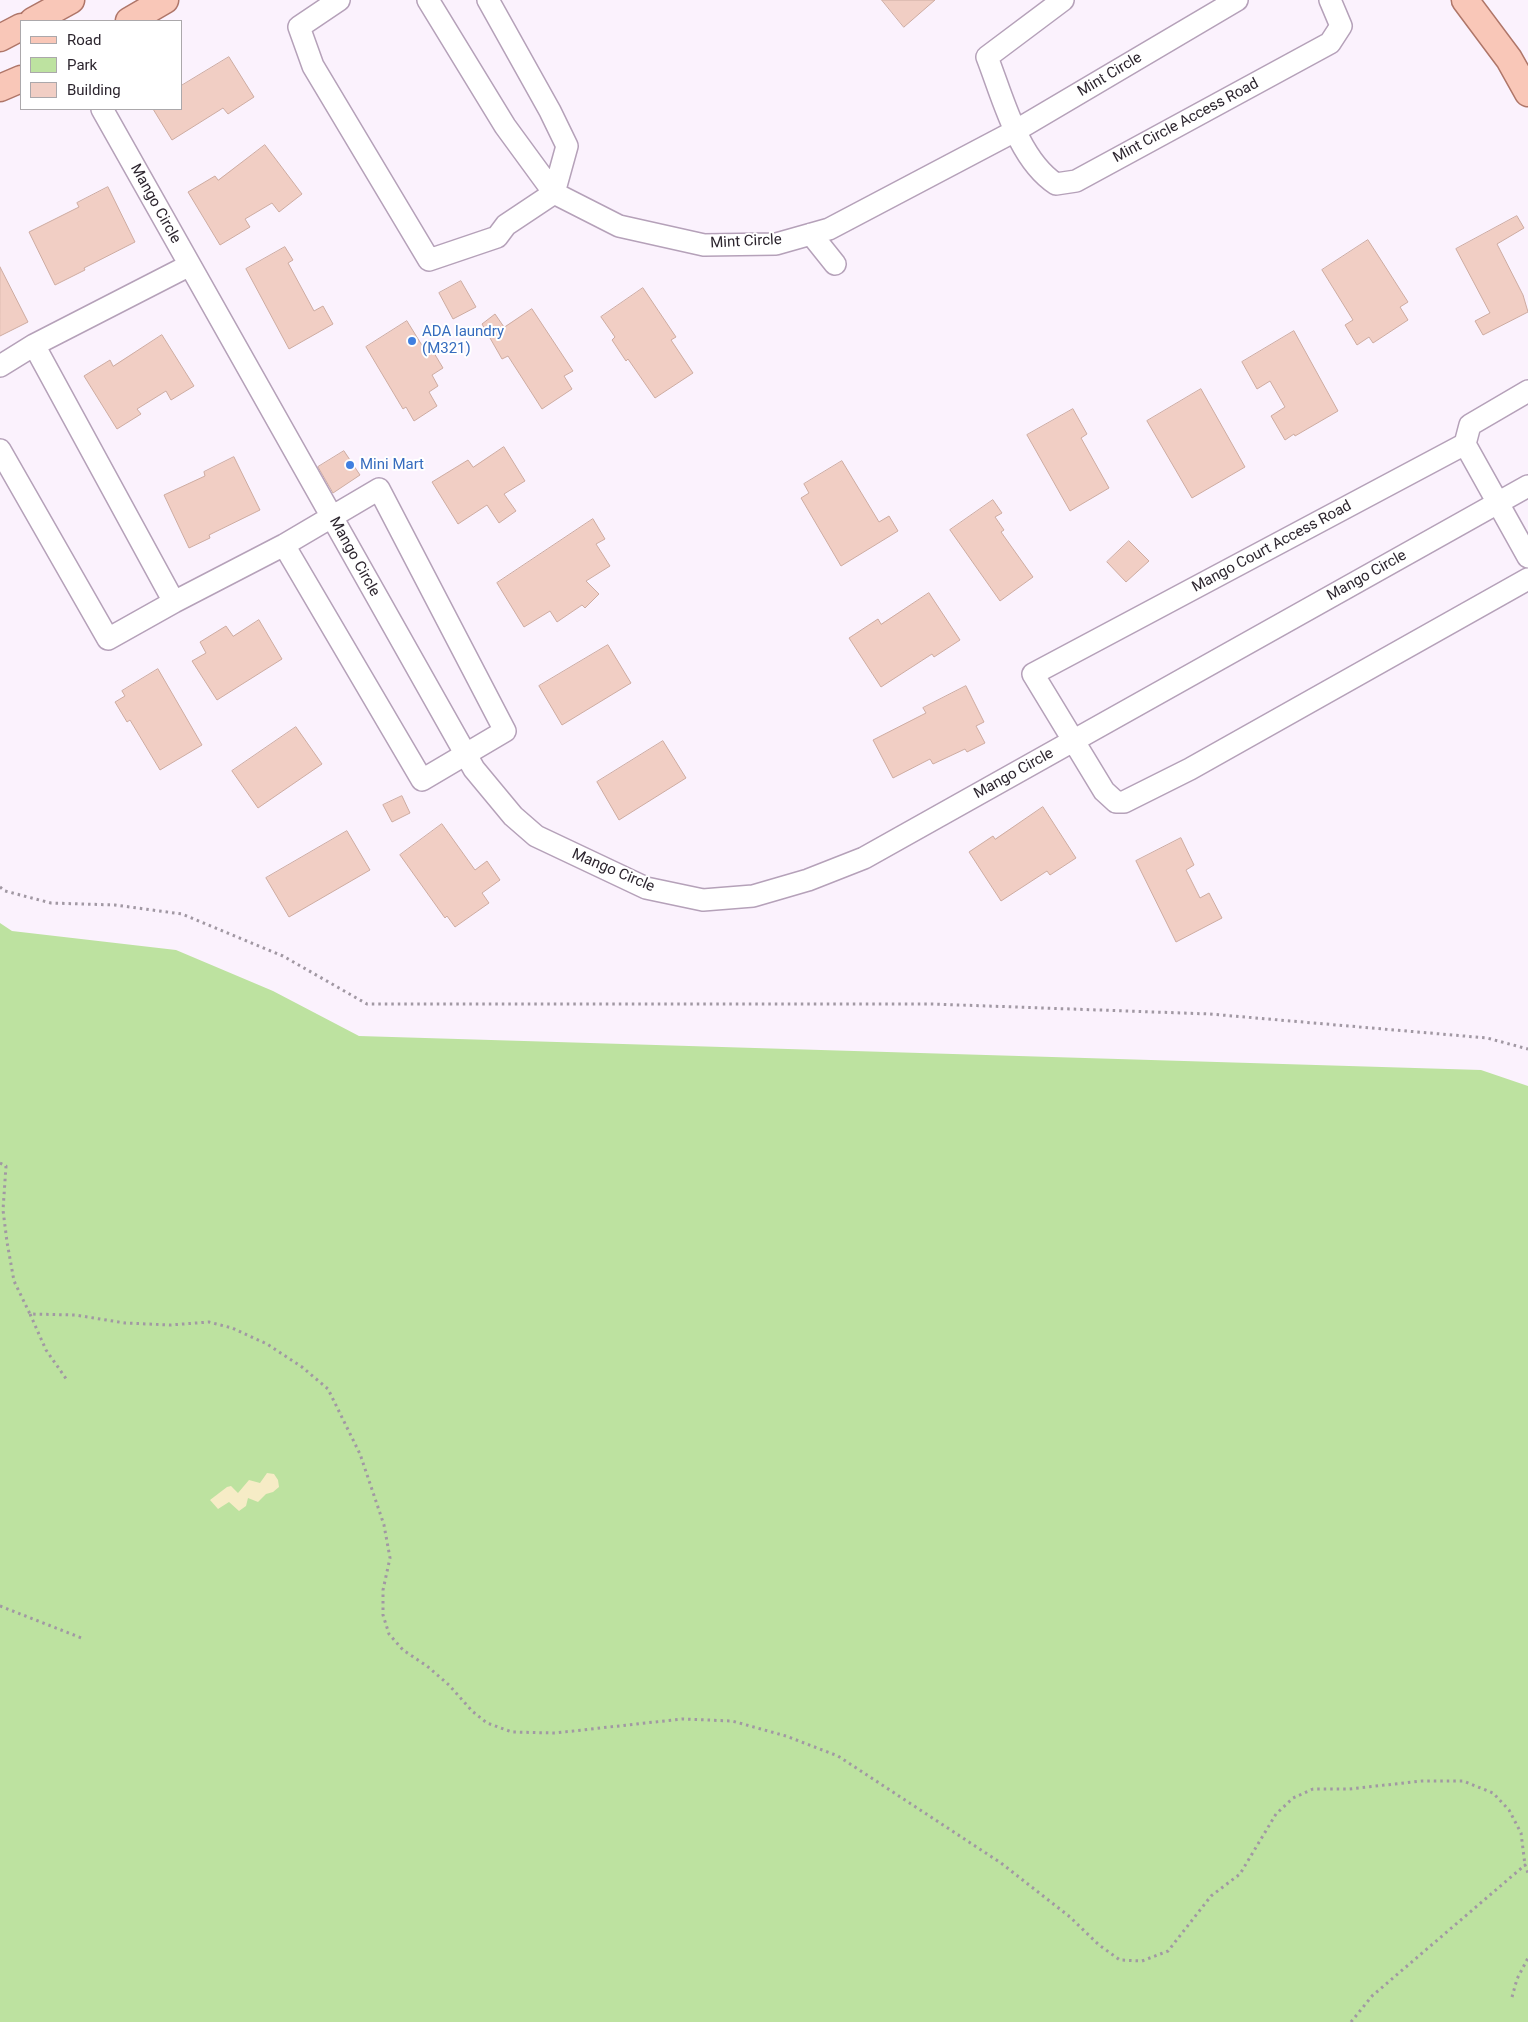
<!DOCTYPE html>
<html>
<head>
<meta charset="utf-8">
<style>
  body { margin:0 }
  #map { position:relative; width:1528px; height:2022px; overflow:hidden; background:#fbf2fd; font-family:Roboto,sans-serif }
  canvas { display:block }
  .legend { position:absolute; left:20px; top:20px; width:162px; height:90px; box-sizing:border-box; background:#fff; border:1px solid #aba8ab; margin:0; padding:6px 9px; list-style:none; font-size:15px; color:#2c252e }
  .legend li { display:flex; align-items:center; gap:10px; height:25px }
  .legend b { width:25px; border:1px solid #aba8ab }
</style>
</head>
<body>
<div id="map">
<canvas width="1528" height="2022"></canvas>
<ul class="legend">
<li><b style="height:6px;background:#f9c7b8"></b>Road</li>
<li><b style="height:14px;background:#bde2a0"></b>Park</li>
<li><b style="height:14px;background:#f1cec4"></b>Building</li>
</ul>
</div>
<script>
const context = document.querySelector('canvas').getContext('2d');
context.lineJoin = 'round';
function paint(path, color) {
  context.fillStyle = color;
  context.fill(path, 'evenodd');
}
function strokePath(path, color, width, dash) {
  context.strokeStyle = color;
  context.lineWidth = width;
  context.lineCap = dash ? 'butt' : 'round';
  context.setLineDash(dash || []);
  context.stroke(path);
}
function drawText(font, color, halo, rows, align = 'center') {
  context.font = font + ' Roboto,sans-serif';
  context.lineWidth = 4;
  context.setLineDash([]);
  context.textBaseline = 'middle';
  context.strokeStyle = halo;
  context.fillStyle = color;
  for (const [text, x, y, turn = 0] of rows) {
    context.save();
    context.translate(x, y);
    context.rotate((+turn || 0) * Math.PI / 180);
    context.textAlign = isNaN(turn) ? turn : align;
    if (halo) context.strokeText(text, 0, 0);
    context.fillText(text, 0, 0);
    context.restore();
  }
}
const green = new Path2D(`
  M0,923L12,931L176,950L273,991L359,1036L1481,1070L1528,1086V2022H0Z`);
const sand = new Path2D(`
  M267,1473L274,1474L278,1480L279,1487L273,1492L266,1494L258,1502L248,1498L246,1506L239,1511L229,1502L218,1509L210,1500L227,1487L231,1486L238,1493L249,1480L260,1483Z`);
const building = new Path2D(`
  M882,0H935L904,27Z
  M229,57L254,97L228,114L223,108L172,140L153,109H181V86Z
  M265,145L302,194L279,212L272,203L245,219L250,227L220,245L188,192L215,176L218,180Z
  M108,187L135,242L84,268L85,270L55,285L29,232L79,207L77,203Z
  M1517,216L1524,228L1497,244L1523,295L1528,312L1483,335L1475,321L1490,313L1456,249Z
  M1368,240L1408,302L1400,307L1408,320L1373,343L1369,337L1357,345L1345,325L1353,320L1322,270Z
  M285,247L293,260L288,263L314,311L323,306L333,324L289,349L246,269Z
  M0,267L28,322L0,336Z
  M461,281L476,307L453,319L439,293Z
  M643,288L676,337L671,340L693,373L655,398L628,359L626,361L612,340L615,337L601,317Z
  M532,309L573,371L564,376L572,389L542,409L508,356L502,359L482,324L495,314L504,327Z
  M407,321L423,347L428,343L443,368L432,375L438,386L429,392L437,406L414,421L406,407L403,409L366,347Z
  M1294,331L1338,411L1295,436L1294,434L1285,440L1271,416L1285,407L1270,381L1257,389L1242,362Z
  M162,335L194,386L171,400L166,391L137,409L141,414L117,429L84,376L110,360L113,366Z
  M1201,389L1245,467L1192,498L1147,421Z
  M1073,409L1087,434L1081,438L1109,488L1070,511L1027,435Z
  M504,447L525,481L504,494L516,511L499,523L487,505L458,524L432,482L468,460L473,467Z
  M344,451L360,475L333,493L318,467Z
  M234,457L260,510L209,535L210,538L189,548L164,495L205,476L204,472Z
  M842,461L879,522L889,516L898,531L841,566L801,498L809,493L804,484Z
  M993,500L1002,513L995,517L1004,530L1001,532L1033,577L1000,601L950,530Z
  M593,519L605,539L596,544L610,566L586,581L599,594L585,608L582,605L557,622L550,611L524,627L497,583Z
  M1129,541L1149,561L1126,582L1107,562Z
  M929,593L960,640L934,657L932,654L881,687L849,638L878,619L881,624Z
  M259,620L282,659L217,700L192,661L206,653L200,642L226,626L233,636Z
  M608,645L631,683L562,725L539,686Z
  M158,669L202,745L160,770L130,720L127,722L115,702L125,696L122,691Z
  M966,686L984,722L976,726L985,743L967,752L965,749L933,764L930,759L893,778L873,740L926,713L923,708Z
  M296,727L322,764L258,808L232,771Z
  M663,741L686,778L619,820L597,782Z
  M402,796L410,813L392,822L383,805Z
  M1043,807L1076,858L1050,875L1047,871L1001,901L969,852L993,836L995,839Z
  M442,824L475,870L487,861L500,880L482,893L489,903L455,927L447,916L445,918L400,855Z
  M347,831L370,870L289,917L266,878Z
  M1181,838L1194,865L1186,870L1200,898L1209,893L1222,918L1176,942L1136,861Z`);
const path = new Path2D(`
  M0,887L5,891L51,903L115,905L182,914L283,956L367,1004H932L1210,1014L1487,1038L1528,1049
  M0,1163L6,1166L3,1210L7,1242L14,1281L30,1314L75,1315L125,1323L170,1325L209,1322L232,1328L267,1344L302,1367L328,1389L360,1454L384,1525L390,1558L383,1590V1615L389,1634L403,1650L427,1666L449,1685L472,1711L487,1723L512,1732L555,1733L682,1719L732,1721L786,1736L838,1756L1001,1863L1070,1917L1099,1945L1120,1960L1142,1961L1168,1951L1211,1896L1240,1874L1276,1814L1293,1798L1313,1789H1349L1422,1781H1463L1493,1793L1509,1810L1521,1833L1525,1865
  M30,1314L46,1350L67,1380
  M0,1606L84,1639
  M1512,1997L1517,1979L1528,1958
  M1351,2022L1372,1996L1525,1865L1528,1873`);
const minor = new Path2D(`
  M339,0L299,27L313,66L429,260L497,237L506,225L554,193L567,146L550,111L488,0
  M428,0L505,126L554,193L619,226L704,245L776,244L829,229L1015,131L1237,0
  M1063,0L987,57C1003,98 1018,159 1056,184L1076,181L1330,43L1341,26L1330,0
  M102,109L474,769L513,816L536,836L646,888L703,900L753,896L808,880L864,858L1528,486
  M811,234L835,264
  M0,366L34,345L190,265
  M1465,444L1470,425L1528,391
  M0,450L108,639L174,602L34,345
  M1528,557L1465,444L1033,674L1104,791L1116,802H1124L1190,769L1528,579
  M174,602L284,545L379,489L505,731L422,780L284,545`);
const major = new Path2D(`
  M1465,0L1509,59L1528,93
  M33,21L71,0
  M129,21L165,0
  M0,38L21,27
  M0,88L21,79`);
const markers = [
  [412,341,5,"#3f7fe0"],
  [350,465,5,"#3f7fe0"]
];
const streetNames = [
  ["Mint Circle",1110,75,-31],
  ["Mint Circle Access Road",1186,121,-28],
  ["Mango Circle",155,204,61],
  ["Mint Circle",746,242,-3],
  ["Mango Court Access Road",1272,547,-28],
  ["Mango Circle",354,557,61],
  ["Mango Circle",1367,576,-29],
  ["Mango Circle",1014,774,-29],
  ["Mango Circle",613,871,23]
];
const shopNames = [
  ["ADA laundry",422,332],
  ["(M321)",422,349],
  ["Mini Mart",360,465]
];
paint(green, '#bde2a0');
paint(sand, '#f6ecc6');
paint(building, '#f1cec4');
strokePath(building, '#cdaba1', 1);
strokePath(minor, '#b5a1b9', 24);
strokePath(major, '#af7669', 29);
strokePath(path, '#a198a3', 3, [2.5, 4]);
strokePath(minor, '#fff', 21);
strokePath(major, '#f9c7b8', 26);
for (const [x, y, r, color] of markers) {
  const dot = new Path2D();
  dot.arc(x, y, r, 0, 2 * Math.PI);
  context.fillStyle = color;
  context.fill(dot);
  strokePath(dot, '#fff', 2);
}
drawText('15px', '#2c252e', '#fff', streetNames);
drawText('15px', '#366cbe', '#fff', shopNames, 'left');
</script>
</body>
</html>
